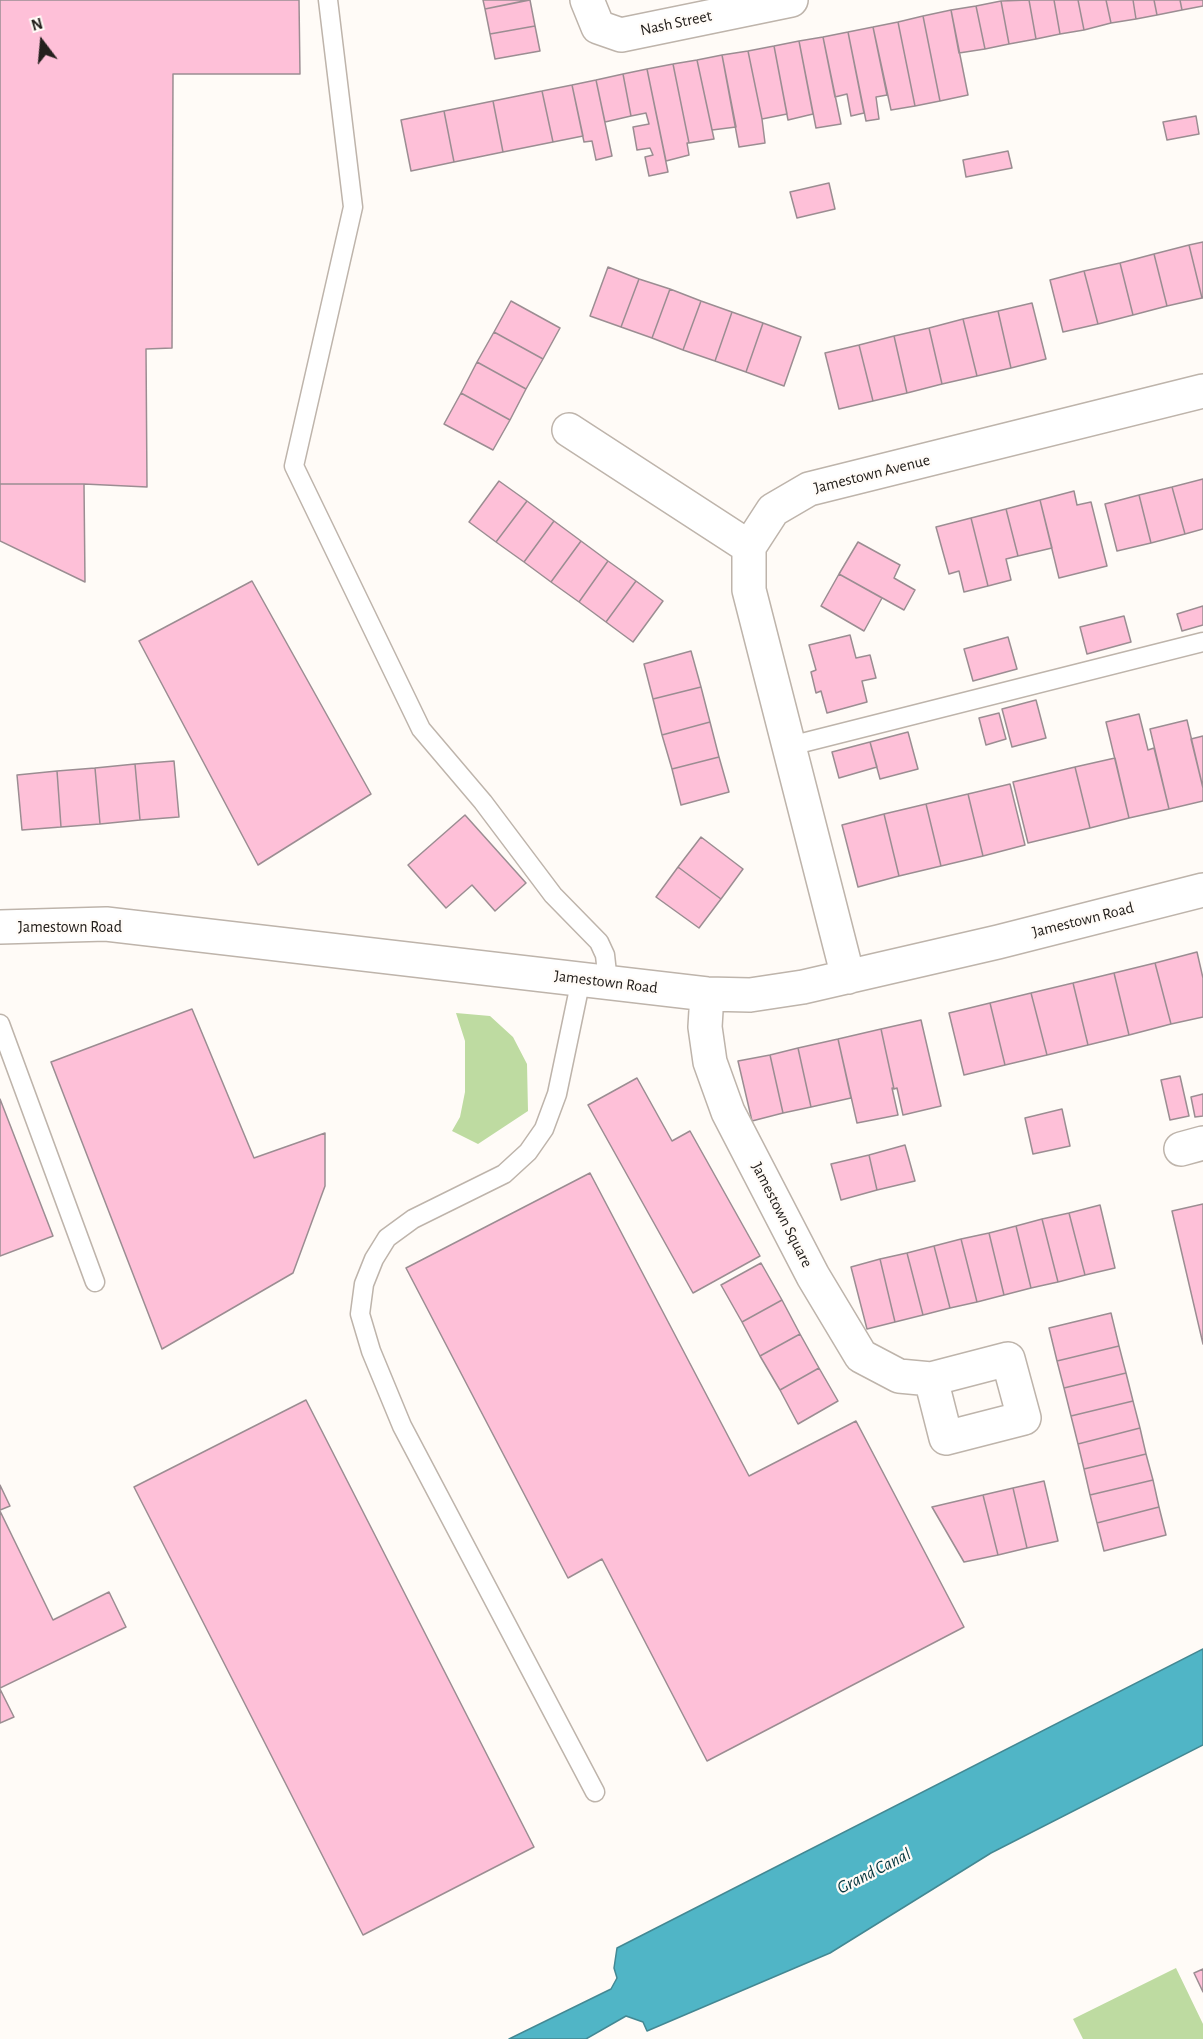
<!DOCTYPE html>
<html>
<head>
<meta charset="utf-8">
<style>
  body { margin:0 }
  #map { position:relative; width:1203px; height:2039px; overflow:hidden; background:#fffbf7; font-family:"Alegreya Sans",sans-serif }
  canvas { display:block }
  .north { position:absolute; left:12px; top:12px; width:60px; height:60px; -webkit-text-stroke:4px #fffbf7; paint-order:stroke; rotate:344deg; font-size:16px; font-weight:700; line-height:24px; text-align:center; color:#24201d }
  .north::after { content:''; display:block; margin:auto; width:21px; height:27px; background:#24201d; clip-path:polygon(50% 0,100% 100%,50% 72%,0 100%) }
</style>
</head>
<body>
<div id="map">
<canvas width="1203" height="2039"></canvas>
<div class="north">N</div>
</div>
<script>
const context = document.querySelector('canvas').getContext('2d');
context.lineJoin = 'round';
function paint(path, color) {
  context.fillStyle = color;
  context.fill(path, 'evenodd');
}
function strokePath(path, color, width, dash) {
  context.strokeStyle = color;
  context.lineWidth = width;
  context.lineCap = dash ? 'butt' : 'round';
  context.setLineDash(dash || []);
  context.stroke(path);
}
function drawText(font, color, halo, rows, align = 'center') {
  context.font = font + ' "Alegreya Sans",sans-serif';
  context.lineWidth = 4.5;
  context.setLineDash([]);
  context.textBaseline = 'middle';
  context.strokeStyle = halo;
  context.fillStyle = color;
  for (const [text, x, y, turn = 0] of rows) {
    context.save();
    context.translate(x, y);
    context.rotate((+turn || 0) * Math.PI / 180);
    context.textAlign = isNaN(turn) ? turn : align;
    if (halo) context.strokeText(text, 0, 0);
    context.fillText(text, 0, 0);
    context.restore();
  }
}
const green = new Path2D(`
  M456,1013L490,1016L513,1037L527,1064L528,1111L478,1144L452,1131L460,1117L465,1092V1041Z
  M1176,1968L1203,2024V2039H1083L1073,2019Z`);
const water = new Path2D(`
  M1203,1649V1745L991,1853L830,1953L647,2031L643,2022L626,2016L586,2039H509L611,1989L617,1978L614,1968L617,1948Z`);
const building = new Path2D(`
  M0,0H299L300,74H173L172,348L146,349L147,487L84,484H0Z
  M483,0H528L485,9Z
  M530,0L535,26L490,34L485,9Z
  M1029,0H1054L1060,34L1036,39Z
  M1029,0L1036,39L1009,44L1001,1Z
  M1054,0H1078L1084,30L1060,34Z
  M1078,0H1106L1111,23L1084,30Z
  M1106,0H1133L1136,19L1111,23Z
  M1133,0H1154L1157,15L1136,19Z
  M1154,0H1180L1182,10L1157,15Z
  M1180,0H1203V6L1182,10Z
  M1001,1L1009,44L985,49L976,6Z
  M976,6L985,49L959,53L951,10Z
  M951,10L968,95L940,101L923,16Z
  M923,16L940,101L915,106L898,22Z
  M898,22L915,106L891,110L873,27Z
  M535,26L540,51L495,59L490,34Z
  M873,27L887,95L876,97L879,119L866,121L848,32Z
  M848,32L864,113L851,116L847,94L835,97L823,37Z
  M823,37L841,124L816,128L799,41Z
  M799,41L813,114L788,120L774,46Z
  M774,46L787,114L762,119L748,51Z
  M748,51L762,119L765,143L739,147L722,55Z
  M722,55L736,127L712,130L697,60Z
  M697,60L714,139L689,143L673,64Z
  M673,64L689,143H687L689,155L666,161L647,69Z
  M647,69L668,172L649,176L645,157L653,155L650,148L637,150L633,127L649,124L646,113L631,116L623,74Z
  M623,74L631,116L605,122L596,80Z
  M596,80L612,156L596,160L592,141L584,142L572,85Z
  M572,85L583,136L553,142L542,91Z
  M542,91L553,142L503,152L493,101Z
  M493,101L503,152L454,162L444,111Z
  M444,111L454,162L411,171L401,120Z
  M1196,116L1199,134L1167,140L1163,122Z
  M1008,151L1012,168L966,177L963,160Z
  M829,183L835,209L797,218L790,192Z
  M1203,242V298H1202L1189,245Z
  M1189,245L1202,298L1167,306L1154,254Z
  M1154,254L1167,306L1133,315L1120,263Z
  M1120,263L1133,315L1098,324L1084,271Z
  M608,267L639,279L621,327L590,316Z
  M1084,271L1098,324L1063,332L1050,280Z
  M639,279L670,289L652,338L621,327Z
  M670,289L701,301L683,350L652,338Z
  M511,301L560,328L543,359L494,332Z
  M701,301L732,312L715,361L683,350Z
  M1032,303L1046,359L1011,368L998,311Z
  M998,311L1011,368L977,376L963,319Z
  M732,312L763,323L746,372L715,361Z
  M963,319L977,376L942,384L929,328Z
  M763,323L801,337L784,386L746,372Z
  M929,328L942,384L907,393L894,336Z
  M494,332L543,359L526,389L477,362Z
  M894,336L907,393L873,401L859,345Z
  M859,345L873,401L839,409L825,353Z
  M477,362L526,389L510,420L461,393Z
  M461,393L510,420L493,450L444,424Z
  M1203,479V529L1185,534L1172,487Z
  M499,481L527,501L496,542L469,522Z
  M0,484H84L85,582L0,541Z
  M1172,487L1185,534L1151,543L1139,495Z
  M1074,491L1077,505L1091,502L1107,566L1059,578L1040,500Z
  M1139,495L1151,543L1117,551L1105,504Z
  M1040,500L1052,548L1018,556L1006,509Z
  M527,501L554,521L524,562L496,542Z
  M1006,509L1018,556L1006,559L1011,580L988,586L971,518Z
  M971,518L988,586L964,592L959,571L949,574L936,527Z
  M554,521L581,541L551,582L524,562Z
  M581,541L608,561L579,602L551,582Z
  M858,542L900,565L894,578L915,590L904,610L839,574Z
  M608,561L636,581L606,622L579,602Z
  M839,574L882,598L864,631L821,606Z
  M252,581L371,794L258,865L139,641Z
  M636,581L663,601L633,642L606,622Z
  M1203,606V625L1182,631L1177,614Z
  M1124,616L1131,642L1087,654L1080,627Z
  M850,635L856,658L870,655L876,678L862,681L867,702L827,713L821,691L816,693L811,672L816,670L809,645Z
  M1008,637L1017,669L973,681L964,649Z
  M691,651L701,687L653,699L644,664Z
  M701,687L710,722L662,735L653,699Z
  M1036,700L1046,738L1012,747L1002,709Z
  M999,713L1006,739L986,745L979,718Z
  M1139,714L1148,750L1154,748L1169,809L1129,818L1106,722Z
  M1187,720L1203,788V801L1169,809L1150,729Z
  M710,722L719,757L672,769L662,735Z
  M908,732L918,769L880,779L870,742Z
  M1203,736V788L1191,739Z
  M870,742L877,767L839,778L832,752Z
  M719,757L729,792L681,805L672,769Z
  M1115,758L1129,818L1090,828L1075,767Z
  M174,761L179,817L140,820L135,764Z
  M135,764L140,820L100,824L95,768Z
  M1075,767L1090,828L1028,843L1013,782Z
  M95,768L100,824L61,827L57,771Z
  M57,771L61,827L22,830L17,775Z
  M1010,784L1025,845L983,856L968,794Z
  M968,794L983,856L941,866L926,804Z
  M926,804L941,866L899,876L884,814Z
  M884,814L899,876L858,887L842,825Z
  M465,815L526,883L495,911L472,885L446,908L408,865Z
  M701,837L743,869L721,899L678,867Z
  M678,867L721,899L699,928L656,897Z
  M1197,952L1203,978V1017L1171,1024L1155,963Z
  M1155,963L1171,1024L1129,1035L1114,973Z
  M1114,973L1129,1035L1088,1045L1073,983Z
  M1073,983L1088,1045L1047,1055L1031,993Z
  M1031,993L1047,1055L1005,1065L990,1003Z
  M990,1003L1005,1065L964,1075L949,1013Z
  M192,1009L254,1158L325,1133V1186L293,1273L162,1349L51,1062Z
  M921,1020L941,1106L903,1115L897,1088L894,1089L881,1029Z
  M881,1029L894,1089L892,1088L898,1115L857,1123L838,1039Z
  M838,1039L851,1098L811,1107L798,1048Z
  M798,1048L811,1107L783,1113L770,1055Z
  M770,1055L783,1113L752,1121L738,1061Z
  M1180,1076L1189,1116L1170,1120L1161,1080Z
  M637,1078L672,1141L690,1131L760,1256L693,1293L588,1105Z
  M1203,1094V1116L1195,1117L1191,1097Z
  M0,1099L53,1236L0,1256Z
  M1062,1109L1070,1146L1033,1154L1025,1118Z
  M905,1145L915,1181L877,1190L869,1155Z
  M869,1155L877,1190L841,1200L831,1164Z
  M590,1173L749,1476L856,1421L964,1627L707,1761L602,1559L568,1578L406,1268Z
  M1203,1204V1344L1172,1211Z
  M1100,1205L1115,1268L1085,1275L1069,1213Z
  M1069,1213L1085,1275L1058,1282L1042,1219Z
  M1042,1219L1058,1282L1031,1288L1016,1226Z
  M1016,1226L1031,1288L1004,1295L989,1233Z
  M989,1233L1004,1295L977,1302L961,1239Z
  M961,1239L977,1302L950,1308L934,1246Z
  M934,1246L950,1308L923,1315L907,1253Z
  M907,1253L923,1315L895,1322L880,1259Z
  M880,1259L895,1322L867,1329L851,1267Z
  M761,1263L782,1300L742,1322L721,1285Z
  M782,1300L800,1334L760,1356L742,1322Z
  M1111,1313L1119,1346L1057,1361L1049,1328Z
  M800,1334L819,1368L780,1390L760,1356Z
  M1119,1346L1126,1373L1064,1388L1057,1361Z
  M819,1368L838,1401L798,1424L780,1390Z
  M1126,1373L1133,1401L1071,1416L1064,1388Z
  M306,1400L534,1847L363,1935L134,1487Z
  M1133,1401L1140,1428L1078,1444L1071,1416Z
  M1140,1428L1146,1454L1084,1469L1078,1444Z
  M1146,1454L1153,1480L1090,1495L1084,1469Z
  M1153,1480L1159,1507L1097,1523L1090,1495Z
  M1044,1481L1058,1541L1027,1548L1013,1488Z
  M0,1485L10,1506L0,1510Z
  M1013,1488L1027,1548L998,1555L983,1495Z
  M983,1495L998,1555L964,1562L932,1507Z
  M1159,1507L1166,1535L1104,1551L1097,1523Z
  M0,1511L53,1620L109,1592L126,1627L0,1688Z
  M0,1689L14,1717L0,1723Z
  M1203,1969V1992L1194,1973Z`);
const lane = new Path2D(`
  M328,0L353,207L294,466L421,729L483,802L553,895L599,942L605,955L608,982
  M790,746L1203,642
  M581,979L557,1094L544,1129L528,1152L504,1174L413,1219L387,1238L374,1259L364,1284L360,1314L371,1351L402,1426L595,1792
  M0,1024L95,1282`);
const street = new Path2D(`
  M587,0L598,27L621,35L791,0
  M569,430L749,547
  M0,927L106,924L707,994L750,995L803,987L998,942L1203,890
  M848,977L749,590V547L773,510L809,489L1203,391
  M707,994L705,1027L710,1062L728,1112L813,1276L861,1356L899,1376L931,1379
  M1181,1149L1203,1143
  M1008,1359L1024,1418L946,1438L931,1379Z`);
const streetNames = [
  ["Nash Street",676,23,-12],
  ["Jamestown Avenue",872,474,-14],
  ["Jamestown Road",1083,920,-14],
  ["Jamestown Road",70,927],
  ["Jamestown Road",606,982,7],
  ["Jamestown Square",782,1215,63]
];
const waterNames = [
  ["Grand Canal",874,1871,-27]
];
paint(green, '#bedba1');
paint(water, '#50b5c6');
strokePath(water, '#438893', 1.5);
paint(building, '#fec0d8');
strokePath(building, '#9b8d92', 1.5);
strokePath(lane, '#beb4ab', 21);
strokePath(street, '#beb4ab', 36);
strokePath(lane, '#fff', 18);
strokePath(street, '#fff', 33);
drawText('16px', '#24201d', '#fffbf7', streetNames);
drawText('italic 18px', '#06373f', '#fffbf7', waterNames);
</script>
</body>
</html>
